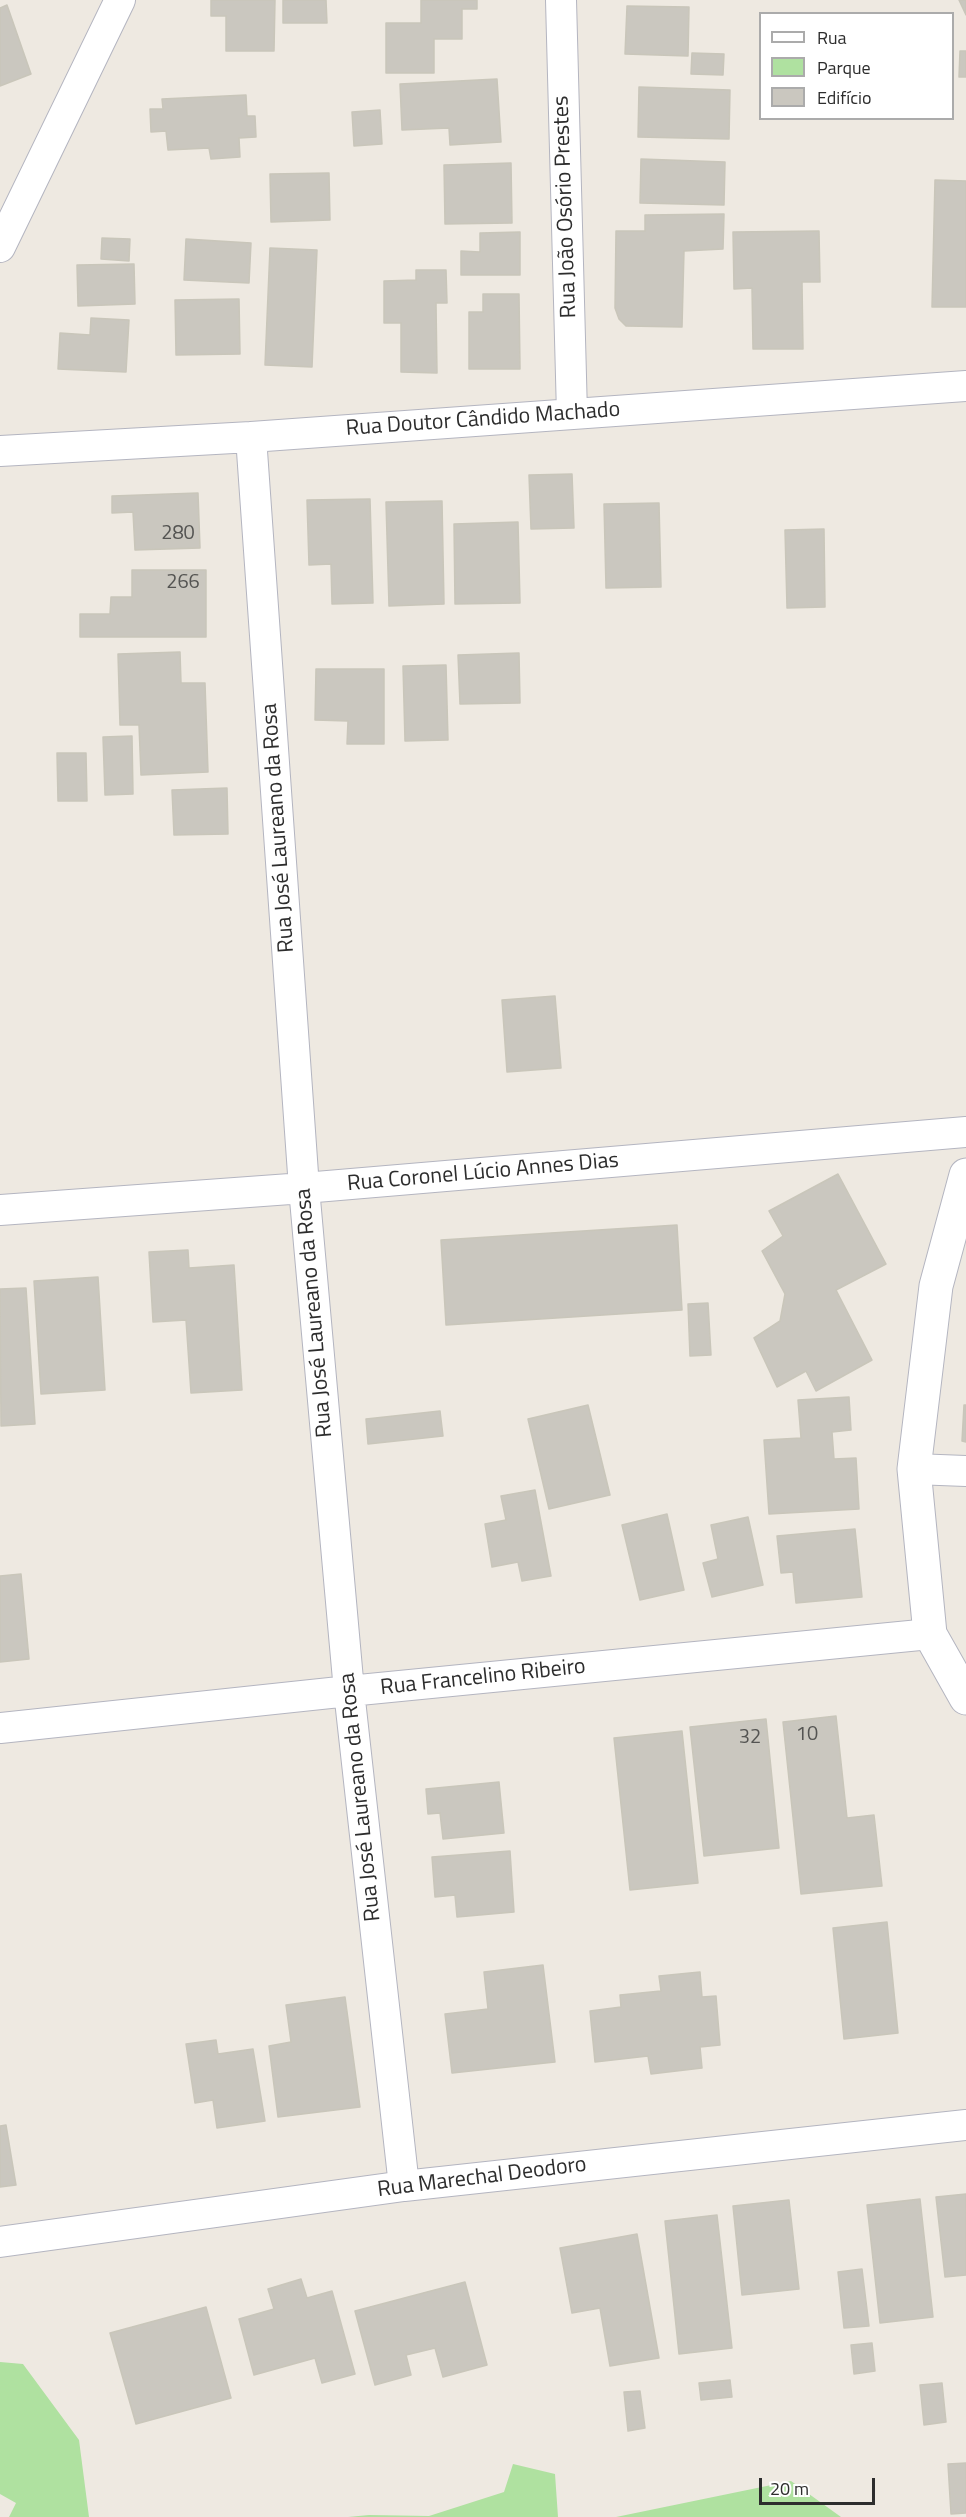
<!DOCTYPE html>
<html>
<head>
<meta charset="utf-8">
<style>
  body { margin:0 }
  #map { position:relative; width:966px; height:2517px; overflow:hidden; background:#eee9e1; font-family:"Titillium Web",sans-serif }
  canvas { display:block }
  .legend { position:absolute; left:759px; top:12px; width:195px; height:108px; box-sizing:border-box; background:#fff; border:2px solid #ababab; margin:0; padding:8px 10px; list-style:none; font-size:18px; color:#2d2d2d }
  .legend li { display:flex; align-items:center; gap:12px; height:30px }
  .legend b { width:30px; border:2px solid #ababab }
  .scale { position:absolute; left:759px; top:2478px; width:116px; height:27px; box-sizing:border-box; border:3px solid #2d2d2d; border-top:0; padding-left:8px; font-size:18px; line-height:21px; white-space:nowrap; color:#2d2d2d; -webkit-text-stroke:4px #fff; paint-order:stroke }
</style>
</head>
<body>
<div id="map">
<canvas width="966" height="2517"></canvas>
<ul class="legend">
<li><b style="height:8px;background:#fff"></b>Rua</li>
<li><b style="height:16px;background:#afe1a0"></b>Parque</li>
<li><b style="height:16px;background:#cac7bf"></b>Edifício</li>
</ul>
<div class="scale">20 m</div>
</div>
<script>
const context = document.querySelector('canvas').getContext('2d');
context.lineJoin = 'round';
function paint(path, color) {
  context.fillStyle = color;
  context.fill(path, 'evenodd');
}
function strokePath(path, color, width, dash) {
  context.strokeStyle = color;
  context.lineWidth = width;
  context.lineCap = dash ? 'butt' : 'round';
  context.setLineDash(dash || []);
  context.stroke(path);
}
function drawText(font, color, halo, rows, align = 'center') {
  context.font = font + ' "Titillium Web",sans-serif';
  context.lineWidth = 4.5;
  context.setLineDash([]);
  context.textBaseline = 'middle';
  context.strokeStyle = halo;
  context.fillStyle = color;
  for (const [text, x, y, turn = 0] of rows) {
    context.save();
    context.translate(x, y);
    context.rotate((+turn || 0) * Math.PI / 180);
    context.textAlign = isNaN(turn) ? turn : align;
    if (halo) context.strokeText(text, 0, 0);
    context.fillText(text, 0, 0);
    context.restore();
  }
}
const green = new Path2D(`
  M0,2362L23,2364L79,2440L89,2517H9L16,2503L0,2494Z
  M513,2464L555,2474L558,2517H348L369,2515L429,2516L504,2492Z
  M791,2481L841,2517H616Z`);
const building = new Path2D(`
  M211,0H275L274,51H226V16H211Z
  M283,0H326L327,23H283Z
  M421,0H477V9H462V39H434V73H386V23H421Z
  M959,0H966V15Z
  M7,5L31,74L0,86V8Z
  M627,6L689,7L688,56L625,54Z
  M960,51H966V77H959Z
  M692,53L724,54L723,75L691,74Z
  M497,79L501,142L450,145L449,128L402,130L400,84Z
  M639,87L730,90L729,139L638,137Z
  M246,95L247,116H255L256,137L239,138L240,157L211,159L209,148L168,150L166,131L151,132L150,109H163L162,99Z
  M380,110L382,144L354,146L352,112Z
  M641,159L725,162L724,205L640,203Z
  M511,163L512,223L445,224L444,165Z
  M329,173L330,220L271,222L270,174Z
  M935,180L966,181V307H932Z
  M724,214L723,249L684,251L682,327L626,326L619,319L615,308L616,231H645V215Z
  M819,231L820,282H802L803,349H753L752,288L734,289L733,232Z
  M520,232V275H461V251L480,252V233Z
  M102,238L130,239L129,261L101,259Z
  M186,239L251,243L249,283L184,280Z
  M270,248L317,250L312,367L265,365Z
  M134,264L135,304L78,306L77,265Z
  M416,270H446L447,303H436L437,373L401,372V323H384V281L416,280Z
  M483,294H519L520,369H469V312H483Z
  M239,299L240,354L176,355L175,300Z
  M91,318L129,320L126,372L58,369L60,333L90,335Z
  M572,474L574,528L531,529L529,475Z
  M198,493L200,548L135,550L133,512L112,513V496Z
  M370,499L373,603L332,604L331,564L309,565L307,500Z
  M442,501L444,604L389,606L386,502Z
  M659,503L661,587L606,588L604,504Z
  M518,522L520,603L455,604L454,524Z
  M824,529L825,607L787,608L785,530Z
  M132,570H206V637H80V614H110L111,597H132Z
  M180,652L181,683H205L208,772L141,775L139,725H120L118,654Z
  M519,653L520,703L460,704L458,655Z
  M446,665L448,740L405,741L403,666Z
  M316,669H384V744H347L348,721L315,720Z
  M132,736L133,794L105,795L103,737Z
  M57,753H86L87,801H58Z
  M227,788L228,834L174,835L172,790Z
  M555,996L561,1068L507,1072L502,1000Z
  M838,1174L886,1264L836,1290L872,1360L816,1391L806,1371L777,1387L754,1338L780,1321L785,1294L762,1251L783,1236L769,1211Z
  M677,1225L682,1310L446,1325L441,1240Z
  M188,1250L189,1268L234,1265L242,1390L191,1393L186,1320L153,1322L149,1252Z
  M98,1277L105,1390L41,1394L34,1281Z
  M26,1288L35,1424L1,1426L0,1289Z
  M708,1303L711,1355L690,1356L688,1304Z
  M849,1397L851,1430L832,1432L834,1459L856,1458L859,1509L769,1514L764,1440L801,1438L798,1400Z
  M588,1405L610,1495L549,1509L528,1419Z
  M964,1405H966V1442L962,1441Z
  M440,1411L443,1436L368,1444L366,1419Z
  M535,1490L551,1576L522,1581L518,1562L492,1567L485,1524L506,1520L501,1496Z
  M667,1514L684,1590L640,1600L622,1525Z
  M748,1517L763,1585L712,1597L703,1563L718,1559L711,1525Z
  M855,1529L862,1597L796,1603L793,1572L781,1573L777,1536Z
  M21,1574L29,1659L0,1662V1576Z
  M836,1716L847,1818L874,1815L882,1886L801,1894L783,1722Z
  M766,1719L779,1848L704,1856L690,1727Z
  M682,1731L698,1883L630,1890L614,1738Z
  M499,1782L504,1833L443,1839L440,1813L428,1814L426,1789Z
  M510,1851L514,1912L457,1917L455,1895L435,1897L432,1857Z
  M887,1922L898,2033L844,2039L833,1928Z
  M543,1965L555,2062L452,2073L445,2014L488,2009L484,1972Z
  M700,1972L702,1997L716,1996L720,2045L700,2047L702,2068L651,2074L648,2056L595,2062L590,2011L621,2007L620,1995L661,1991L659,1976Z
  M345,1997L360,2107L278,2117L269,2046L291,2042L286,2005Z
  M216,2040L218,2054L253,2049L265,2121L217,2128L213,2100L195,2103L186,2044Z
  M6,2125L16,2185L0,2187V2126Z
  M966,2194V2275L945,2277L936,2197Z
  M920,2199L933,2317L880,2323L867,2205Z
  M789,2200L799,2289L742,2295L733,2206Z
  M717,2215L732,2348L679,2354L665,2221Z
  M637,2234L659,2358L610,2366L600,2308L572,2313L560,2248Z
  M862,2269L869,2326L844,2328L838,2272Z
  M301,2279L307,2298L332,2291L355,2374L322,2383L315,2358L254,2375L239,2319L274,2309L268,2289Z
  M465,2282L487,2365L443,2377L435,2348L406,2355L411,2375L375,2385L355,2311Z
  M206,2307L231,2398L136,2424L110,2333Z
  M872,2343L875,2371L854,2374L851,2345Z
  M730,2380L732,2397L701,2400L699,2383Z
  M942,2383L946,2422L924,2425L920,2385Z
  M640,2391L645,2428L628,2431L624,2392Z
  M966,2463V2513L951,2514L948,2464Z`);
const street = new Path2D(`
  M561,0L572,414
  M0,247L120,0
  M251,437L304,1188L349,1691L404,2186
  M0,451L251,437L966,386
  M0,1210L304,1188L966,1132
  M914,1469L966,1471
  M0,1728L349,1691L930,1634
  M0,2242L404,2186L966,2125`);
const secondary = new Path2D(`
  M966,1175L936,1286L914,1469L930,1634L966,1698`);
const numberNames = [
  ["280",178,534],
  ["266",183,583],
  ["10",807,1735],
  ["32",750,1738]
];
const streetNames = [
  ["Rua João Osório Prestes",566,207,-92],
  ["Rua Doutor Cândido Machado",483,420,-4],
  ["Rua José Laureano da Rosa",279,828,-94],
  ["Rua Coronel Lúcio Annes Dias",483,1173,-5],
  ["Rua José Laureano da Rosa",315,1313,-95],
  ["Rua Francelino Ribeiro",483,1678,-6],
  ["Rua José Laureano da Rosa",361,1797,-96],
  ["Rua Marechal Deodoro",482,2178,-7]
];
paint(green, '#afe1a0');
paint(building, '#cac7bf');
strokePath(building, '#c9c6ba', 1.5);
strokePath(street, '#b4b5c0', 32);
strokePath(secondary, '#b4b5c0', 35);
strokePath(street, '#fff', 30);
strokePath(secondary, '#fff', 33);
drawText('20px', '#545452', null, numberNames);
drawText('22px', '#2d2d2d', '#fff', streetNames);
</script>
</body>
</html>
